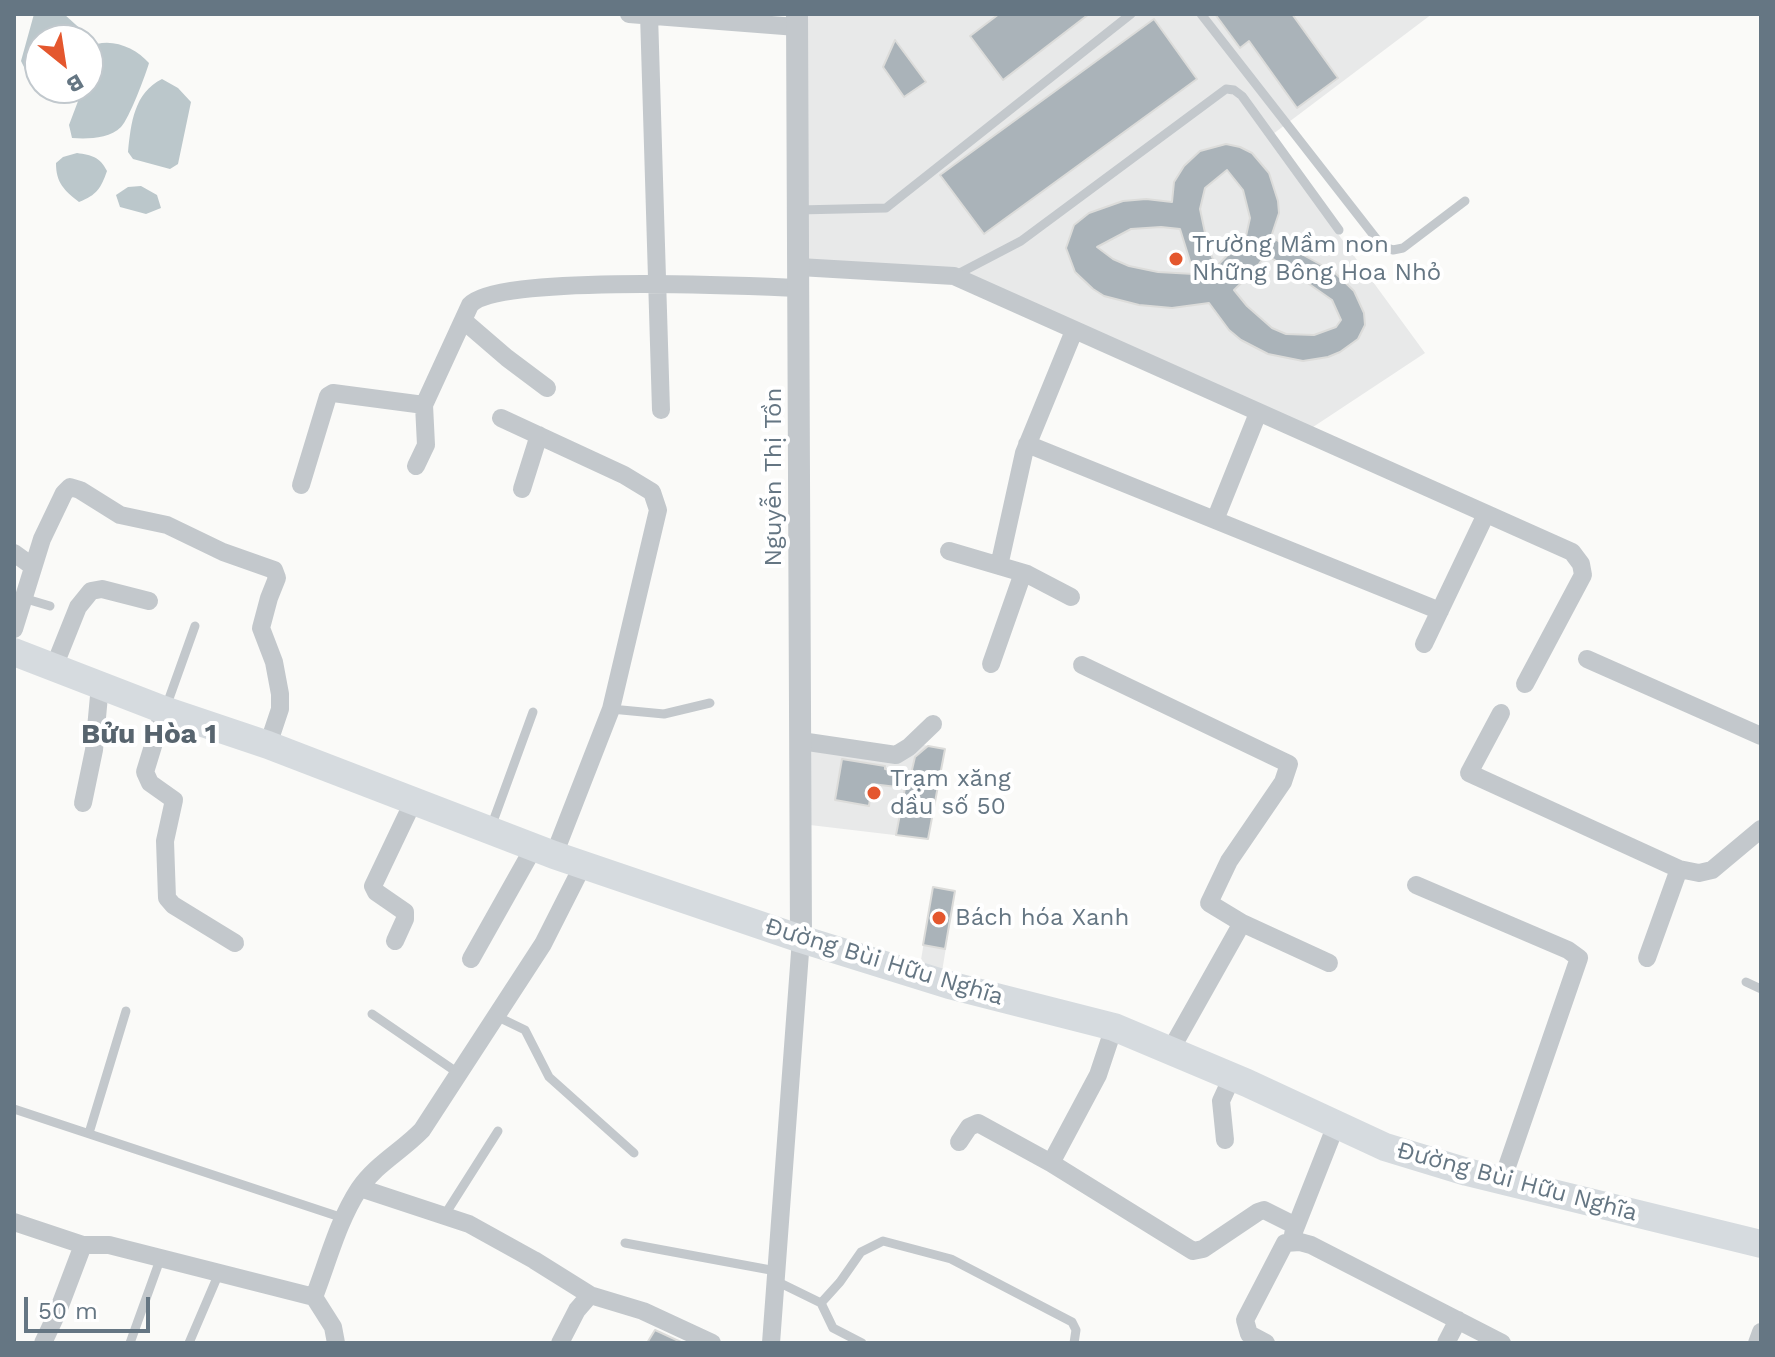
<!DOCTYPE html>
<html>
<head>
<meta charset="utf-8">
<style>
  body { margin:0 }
  #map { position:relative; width:1775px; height:1357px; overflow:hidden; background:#fafaf8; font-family:"Work Sans",sans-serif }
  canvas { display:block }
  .frame { position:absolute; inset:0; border:16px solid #657683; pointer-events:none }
  .north { position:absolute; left:24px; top:24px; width:80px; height:80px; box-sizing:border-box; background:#fff; border:2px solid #c1c8cd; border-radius:50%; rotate:150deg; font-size:22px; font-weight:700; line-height:32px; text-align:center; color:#657683 }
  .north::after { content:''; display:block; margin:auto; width:28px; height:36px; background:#e4572e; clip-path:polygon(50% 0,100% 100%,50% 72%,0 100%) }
  .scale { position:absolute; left:24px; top:1297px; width:126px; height:36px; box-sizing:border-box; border:4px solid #657683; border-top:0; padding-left:10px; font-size:24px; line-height:28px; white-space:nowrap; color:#657683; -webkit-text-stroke:6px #fff; paint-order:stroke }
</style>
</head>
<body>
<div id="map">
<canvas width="1775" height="1357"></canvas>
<div class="frame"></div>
<div class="north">B</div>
<div class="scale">50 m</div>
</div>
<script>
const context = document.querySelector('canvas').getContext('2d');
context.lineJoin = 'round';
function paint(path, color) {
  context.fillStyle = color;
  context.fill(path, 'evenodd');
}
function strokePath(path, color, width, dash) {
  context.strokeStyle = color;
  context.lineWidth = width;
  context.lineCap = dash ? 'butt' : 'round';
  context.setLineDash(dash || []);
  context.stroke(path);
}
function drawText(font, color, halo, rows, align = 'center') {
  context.font = font + ' "Work Sans",sans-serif';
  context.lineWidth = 8;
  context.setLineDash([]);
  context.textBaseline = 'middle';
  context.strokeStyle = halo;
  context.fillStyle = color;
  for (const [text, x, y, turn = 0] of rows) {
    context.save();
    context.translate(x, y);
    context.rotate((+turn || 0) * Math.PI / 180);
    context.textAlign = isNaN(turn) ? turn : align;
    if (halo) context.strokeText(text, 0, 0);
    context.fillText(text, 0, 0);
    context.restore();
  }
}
const built = new Path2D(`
  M806,14H1432L1273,134L1235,86L1020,237L957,271L808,263Z
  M1226,94H1232L1240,100L1425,353L1310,429L965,275Z
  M918,744L945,749L928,839L810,825V748L897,761Z
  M933,887L955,891L942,972L920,966Z`);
const water = new Path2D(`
  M34,14H64L97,44C115,39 137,49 149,63C146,74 129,119 121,127C109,139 87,139 72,138L69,125L83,88H88L91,49H88V40H40V75L27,73L21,61Z
  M162,79L178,88L191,102L178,164L170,169L133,159L128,152C131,123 134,93 162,79Z
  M77,153C92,155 100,157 107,171C101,188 97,195 79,202C64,190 56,183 56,163L63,157Z
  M141,186L157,195L161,208L146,214L120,207L116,195L128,187Z`);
const building = new Path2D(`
  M999,14H1089L1003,80L970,36Z
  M1215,14H1292L1338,78L1297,108L1249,41L1240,48Z
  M1154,19L1197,79L984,234L940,175Z
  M895,40L926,82L904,97L883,67Z
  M1226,144L1240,147L1252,153L1269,173L1278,201L1279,213L1271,237L1334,272L1354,291L1364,313L1365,325L1358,339L1340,352L1328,357L1303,361L1268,354L1241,340L1229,330L1209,303L1172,308L1139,305L1104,296L1093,289L1075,272L1066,248L1074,225L1089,213L1123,201L1146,199L1172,202L1174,182L1184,166L1200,151ZM1227,170L1243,190L1250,218L1246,236L1216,267L1208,247L1200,209L1205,188ZM1161,227L1180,229L1194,274L1158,272L1129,266L1113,259L1097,247L1131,229ZM1266,254L1332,300L1341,320L1336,327L1314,335L1286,334L1272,328L1247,306L1234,290L1254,271Z
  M928,746L945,749L928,839L896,835L905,788L872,784L869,806L835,800L842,759L885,766V769L911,774L915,757Z
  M933,887L955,891L945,949L923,945Z
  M655,1330L683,1343H647Z`);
const service = new Path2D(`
  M1201,14L1382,246L1393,250L1403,248L1465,201
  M798,210L886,208L1131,14
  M954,276L1021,241L1226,89L1234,90L1242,96L1339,230
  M23,598L50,606
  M166,707L195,626
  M611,709L664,714L710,703
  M491,827L533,712
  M1746,982L1761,989
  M372,1014L458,1073
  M496,1016L525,1030L549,1077L634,1153
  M14,1109L343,1218
  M89,1133L126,1011
  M444,1216L498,1131
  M625,1243L776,1271
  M776,1281L821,1303L840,1282L861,1252L883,1241L951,1259L1072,1322L1076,1330L1074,1343
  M821,1303L833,1328L862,1343
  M130,1343L161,1257
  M189,1343L219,1273`);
const minor = new Path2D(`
  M629,14L797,27
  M649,14L661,410
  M799,267L954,276L1572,552L1581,564L1583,575L1525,684
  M464,321L507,358L547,388
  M501,418L624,475L652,492L658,510L611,709L554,855
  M1027,444L1440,611
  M416,466L426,445L424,405
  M301,485L328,396L333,393L424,405L470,305C497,274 749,286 799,288
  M522,489L539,435
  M1215,520L1258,413
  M949,551L1027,574L1071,597
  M14,553L32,566
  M999,566L1024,453L1074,331
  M14,629L42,539L64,493L70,487L80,490L120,515L167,525L223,552L274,570L277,578L269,598L261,628L274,662L280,694V709L268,745
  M1424,644L1486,514
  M1587,659L1761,736
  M991,664L1023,573
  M1082,665L1289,764L1283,782L1229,861L1209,903L1242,923L1329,963
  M54,667L78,607L91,591L102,589L149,601
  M164,710L145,772L150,783L174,800L165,841L167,898L173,905L235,943
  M1501,713L1469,773L1679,869L1699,873L1712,870L1761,829
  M801,741L896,755L909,747L933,724
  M83,803L94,750L100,685
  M1416,885L1568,950L1579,958L1502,1181
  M395,941L405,919V912L376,892L373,886L413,802
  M1647,958L1679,869
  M471,959L534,847
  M1114,1027L1098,1075L1051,1163L1193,1251L1203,1249L1258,1212L1264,1210L1296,1226
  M1170,1051L1242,923
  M1225,1140L1221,1101L1232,1077
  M959,1142L969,1127L978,1123L1051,1163
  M360,1188L469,1224L534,1260L590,1295
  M14,1222L83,1245H109L314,1297C328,1261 338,1221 359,1189C376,1164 402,1151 422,1130L543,944L583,865
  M1293,1234L1336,1125
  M314,1297L333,1327L336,1343
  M43,1343L58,1311L83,1245
  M560,1343L577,1310L590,1295L643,1311L712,1343
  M771,1343L801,939
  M1266,1343L1249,1334L1245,1320L1285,1243L1300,1242L1311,1245L1502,1343
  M1446,1343L1458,1320
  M1757,1343L1761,1332`);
const tertiary = new Path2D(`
  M797,14L801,939`);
const primary = new Path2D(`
  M14,652L164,710L268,745L554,855L801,939L949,985L1114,1027L1247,1083L1385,1147L1467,1172L1761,1244`);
const markers = [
  [1176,259,8,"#e4572e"],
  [874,793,8,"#e4572e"],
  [939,918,8,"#e4572e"]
];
const poiNames = [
  ["Trường Mầm non",1192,245],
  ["Những Bông Hoa Nhỏ",1192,273],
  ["Trạm xăng",890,779],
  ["dầu số 50",890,807],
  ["Bách hóa Xanh",955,918]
];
const streetNames = [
  ["Nguyễn Thị Tồn",774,477,-90],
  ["Đường Bùi Hữu Nghĩa",884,962,17],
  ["Đường Bùi Hữu Nghĩa",1517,1182,15]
];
const quarterNames = [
  ["Bửu Hòa 1",149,735]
];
paint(built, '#e8e9e9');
paint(water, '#bbc7cb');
paint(building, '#aab3b9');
strokePath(building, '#dcdcda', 2);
strokePath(service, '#c3c8cc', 9);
strokePath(minor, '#c3c8cc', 18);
strokePath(tertiary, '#c3c8cc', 22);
strokePath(primary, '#d6dbdf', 28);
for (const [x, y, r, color] of markers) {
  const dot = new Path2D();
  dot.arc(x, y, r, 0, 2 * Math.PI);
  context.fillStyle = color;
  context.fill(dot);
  strokePath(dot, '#fff', 3);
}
drawText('24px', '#657683', '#fff', poiNames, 'left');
drawText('24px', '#657683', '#fff', streetNames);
drawText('bold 28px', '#57646e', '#fff', quarterNames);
</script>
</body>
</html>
